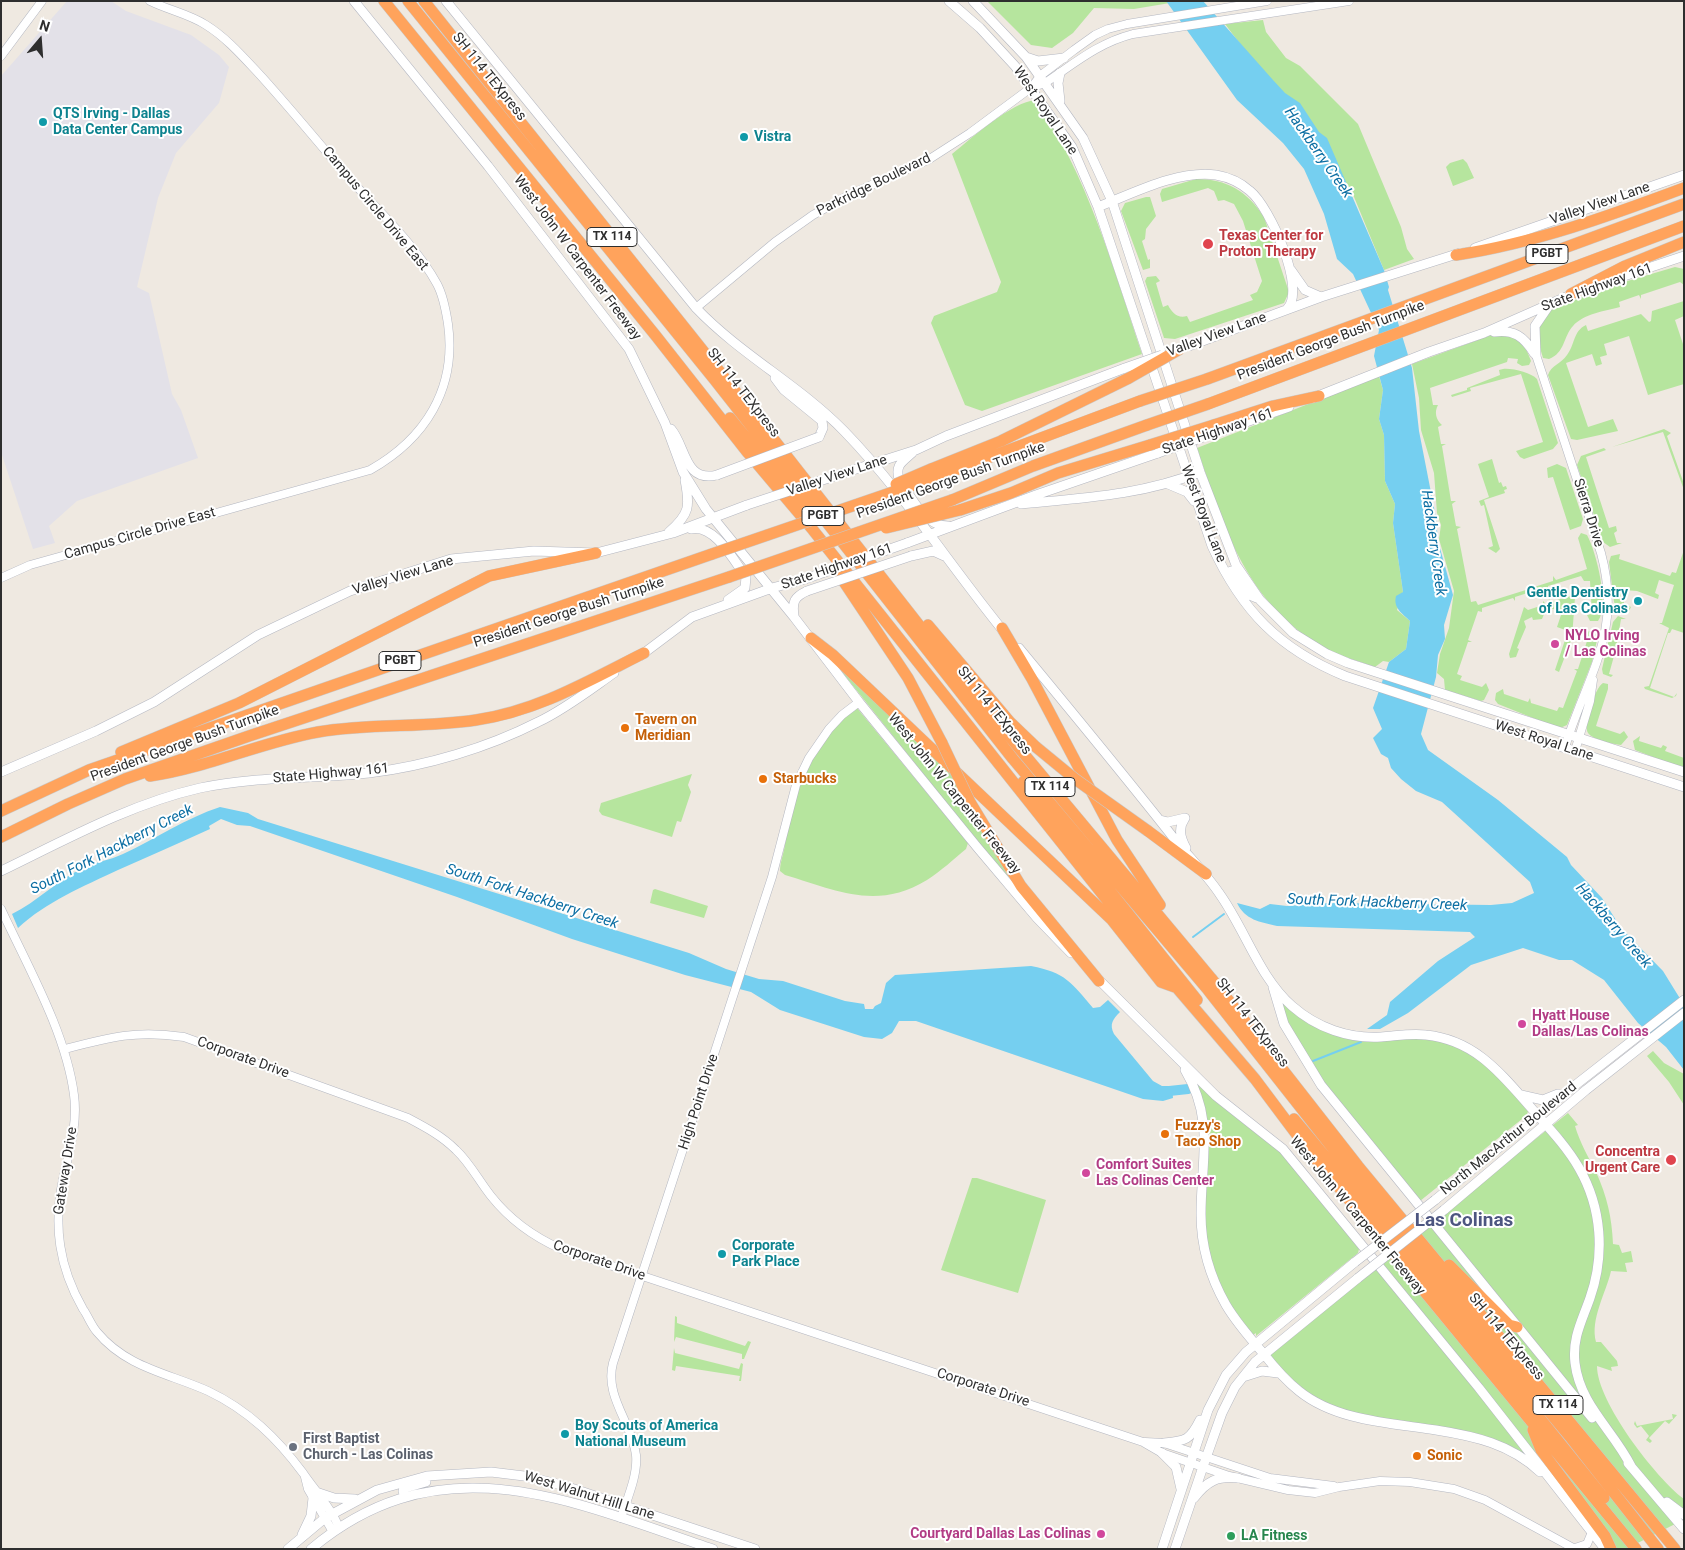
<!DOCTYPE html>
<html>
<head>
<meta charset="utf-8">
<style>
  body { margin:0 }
  #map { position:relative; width:1685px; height:1550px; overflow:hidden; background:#efe9e1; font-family:Roboto,sans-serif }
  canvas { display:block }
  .frame { position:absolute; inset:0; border:2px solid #2e2e2e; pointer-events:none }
  .north { position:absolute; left:15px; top:15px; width:50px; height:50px; -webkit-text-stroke:4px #fff; paint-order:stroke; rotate:18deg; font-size:14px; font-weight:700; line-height:20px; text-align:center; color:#2e2e2e }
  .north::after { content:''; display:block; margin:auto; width:18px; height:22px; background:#2e2e2e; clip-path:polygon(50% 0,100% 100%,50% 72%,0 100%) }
</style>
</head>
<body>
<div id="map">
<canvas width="1685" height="1550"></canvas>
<div class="frame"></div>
<div class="north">N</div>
</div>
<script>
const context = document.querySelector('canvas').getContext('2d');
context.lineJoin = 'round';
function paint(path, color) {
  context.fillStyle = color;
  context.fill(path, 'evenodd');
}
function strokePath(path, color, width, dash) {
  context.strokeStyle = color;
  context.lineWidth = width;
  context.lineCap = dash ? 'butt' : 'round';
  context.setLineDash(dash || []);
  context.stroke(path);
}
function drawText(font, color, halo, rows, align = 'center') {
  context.font = font + ' Roboto,sans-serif';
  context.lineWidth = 4;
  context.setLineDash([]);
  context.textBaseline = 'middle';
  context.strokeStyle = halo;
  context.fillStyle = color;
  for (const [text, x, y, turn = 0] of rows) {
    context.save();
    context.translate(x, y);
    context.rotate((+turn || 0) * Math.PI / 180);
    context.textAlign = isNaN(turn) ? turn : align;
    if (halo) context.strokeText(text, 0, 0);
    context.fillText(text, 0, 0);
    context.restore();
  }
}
const industrial = new Path2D(`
  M67,1H111L126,11L191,35L219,55L229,67L219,103L176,153L158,198L137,287L149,293L172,394L181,410L198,458L77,501L49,526L55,543L33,549L1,452V76Z`);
const green = new Path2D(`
  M987,1H1182L1134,9L1094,8L1073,33L1052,48L1031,45Z
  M1263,20L1266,32L1286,58L1300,66L1358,124L1401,227L1407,249L1414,259L1384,270L1352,192L1225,24Z
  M1036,100C1088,177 1113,267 1142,354L982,411L965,405L931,323L934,316L997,292L1001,282L952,154C972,138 1011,102 1036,100Z
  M1463,159L1467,163L1474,178L1453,186L1446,167L1450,163Z
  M1196,179C1227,179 1247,191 1264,217L1289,292L1284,303L1175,339L1164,338L1145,281L1147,277L1156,276L1160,281L1156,283L1163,307L1168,305C1172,313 1178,319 1187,316L1190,322L1253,300L1250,295L1257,292L1262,281L1243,221L1234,204L1224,200L1218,201L1214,191L1208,188L1162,202L1160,194L1162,189Z
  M1146,197H1150L1156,216L1146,229L1145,239L1142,241L1148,260L1150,259V268L1143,270L1121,211L1125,203Z
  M1675,267L1684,269V285L1680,282L1641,295V299L1639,295L1619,302L1620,307C1605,311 1583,314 1573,326C1563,337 1565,353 1549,359L1543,358L1536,334L1549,310L1614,285Z
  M1684,301V316L1675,320L1684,347V384L1648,395L1629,336L1604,344L1607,355L1600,357L1602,364L1596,366L1592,354L1566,363L1588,427L1613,419L1618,431L1577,440L1571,439L1548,375C1551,365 1561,364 1567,355C1575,345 1573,331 1586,325L1588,331L1641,314L1649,322L1651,321L1652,311Z
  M1497,333C1516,334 1525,343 1531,361L1529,365L1522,366L1517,363L1518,359L1508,358L1507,362L1430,388L1433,405H1438C1434,412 1436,420 1442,425L1438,427L1441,444H1446L1442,446L1451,501H1456L1452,504L1456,526L1461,527L1457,529L1471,602L1476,601L1478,605L1529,589L1528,584L1531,588L1553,581V576L1556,580L1587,569L1578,538L1581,533L1587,535C1596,551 1610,606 1598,621H1590L1587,615L1592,614L1590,581H1584L1581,576L1548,586V590L1546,587L1515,597V601L1513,598L1482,608V612L1478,611L1468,640L1472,642H1468L1457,674L1462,676L1460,680L1482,687L1486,683L1489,690L1484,700L1481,701L1445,690L1444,679L1437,673L1440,654L1449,628L1454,591L1439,539L1441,525L1437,513L1434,473L1421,430L1419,398L1412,364Z
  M1503,369C1513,368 1531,373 1537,379L1558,443L1553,449L1524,459L1520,457L1516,451L1543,442L1521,374L1470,388L1471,391L1452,397L1451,395L1467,390V388L1500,375L1499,370Z
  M1379,376L1383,390L1379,419L1384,435L1385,481L1395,504L1393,523L1403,592L1397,610L1410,621L1406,649L1389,662L1383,661L1375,667C1355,660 1333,654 1315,642C1244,598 1222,522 1197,448Z
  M1664,429L1671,433L1667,436L1684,484V490L1663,432L1612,447Z
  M1604,448L1606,450L1586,457L1609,528L1616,526L1617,531L1614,533L1617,543H1622L1610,547L1603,542L1577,465L1581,456Z
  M1492,459L1499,483L1501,482L1503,487L1506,486L1507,489L1504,490L1505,493L1484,500L1500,549L1496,553L1488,548L1493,546L1484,505L1481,506L1479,501L1489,497L1478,464Z
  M1557,464L1566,468L1583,519L1581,526L1570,530L1553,477L1548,478L1547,468Z
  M1684,550V633L1672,629L1670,633H1668L1650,688L1674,697L1677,693L1676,696L1672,698L1645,689L1644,687L1649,686L1669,628L1659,623H1662L1674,585L1659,580L1655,593L1659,595L1658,599L1637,591L1624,590V603L1631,607L1629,611L1616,606L1614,602L1609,562L1611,556L1620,554L1619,559L1670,576L1672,572L1676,573Z
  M1573,591L1579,596L1575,597L1572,638L1559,672L1555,670L1568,631L1557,627L1562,612L1547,607L1542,619L1533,620L1532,617L1524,621L1526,627L1517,648L1519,649L1516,657L1510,658L1509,654L1524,607L1528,610L1543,605V601L1546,604L1548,603L1549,599L1551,602L1573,595Z
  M1618,616L1626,619H1621L1616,649L1609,674L1613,675L1611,677L1603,674L1602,669L1613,622Z
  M1592,630L1598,636L1592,662L1567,725L1560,728L1553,726L1498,704L1495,700L1496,693L1503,689L1504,694L1528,702L1530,698L1531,703L1557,711L1559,707L1563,708L1577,671L1574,669H1578L1588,638L1584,636L1585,633Z
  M830,657L949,770L1051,930L1012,885Z
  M1603,683L1608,684V689L1596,726L1620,734L1624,731L1628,737L1621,745C1613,744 1593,740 1588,733C1583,726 1595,687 1603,683Z
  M857,708L968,843L966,849C954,859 941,871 927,880C876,911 836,890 785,875L780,871C780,862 784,853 785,844C794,795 812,736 857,708Z
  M1640,736L1639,741L1661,748L1663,745L1667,747L1665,751L1684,758V769L1635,750L1633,741Z
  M692,774L688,785L691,792L681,822L677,821L672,837L602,815L599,811L601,803Z
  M655,889L708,906L704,918L650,903L653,890Z
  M1277,995L1331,1032L1423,1036L1456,1045L1489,1065L1528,1111L1527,1115L1420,1201C1368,1137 1306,1074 1277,995Z
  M1653,1051L1664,1063L1684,1074V1105L1669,1082L1647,1056Z
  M1197,1084L1286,1156L1359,1249L1358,1253L1256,1336V1333L1253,1335L1251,1334L1227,1300L1211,1262L1204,1225L1208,1122Z
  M1568,1113L1578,1125L1575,1126C1580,1143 1588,1156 1596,1172C1607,1196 1612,1218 1613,1244L1619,1245L1622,1253L1631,1251L1633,1262L1625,1263L1627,1272L1611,1271C1606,1293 1590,1319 1596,1342H1601L1617,1361L1618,1366L1611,1367L1612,1371L1597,1366C1597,1402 1656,1478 1684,1499V1527L1679,1522L1626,1549H1613L1573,1500L1520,1455L1495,1441L1349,1414L1301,1392L1266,1355Z
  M972,1178H977L1046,1200L1018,1293L941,1270Z
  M675,1316L677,1317V1323L745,1346L748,1341L751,1342L744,1359H742V1354L676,1337L674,1342Z
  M674,1348L675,1353L739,1369L741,1363L743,1364L741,1381H739L740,1376L676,1366L675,1371L672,1370Z
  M1672,1414L1677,1415L1669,1424L1665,1421L1649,1438L1652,1441L1650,1443L1646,1440L1649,1436L1641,1426L1637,1428L1634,1424L1635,1421L1637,1426L1673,1419Z`);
const water = new Path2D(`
  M1166,1H1203L1273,80L1285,93L1300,103L1319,132L1327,138L1384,270L1389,287L1388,290L1412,368L1419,431L1436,518L1438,541L1453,595L1444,625L1445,639L1438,655L1436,677L1421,734L1428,750L1498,800L1567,857L1571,865L1602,898L1621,928L1663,971L1684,1005V1070L1666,1047L1638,1023L1604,980L1572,960H1559L1523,948L1471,965L1408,1013L1380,1029H1367L1387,1015L1390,1002L1438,961L1475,937L1470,932L1277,926C1260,922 1245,920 1237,903L1260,909L1270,904L1287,906L1329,903L1491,905L1512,903L1534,893L1530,882L1442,802L1416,791L1401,779L1391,768L1388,758L1381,754L1373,738L1382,729L1373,708L1389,662L1406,649L1410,621C1402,613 1393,608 1396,596L1403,592L1393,523L1395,504L1385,481L1384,435L1379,419L1383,390L1374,356L1379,330L1353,274L1337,259L1324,214L1304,169L1283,143L1237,100Z
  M220,807L248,813L258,819L689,953L726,969L759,979L783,981L845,1001L864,1004L865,1009H873L875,1006L881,1003L886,983L895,975L1031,966C1066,973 1071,982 1093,1008L1100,1007L1108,1000L1120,1012C1113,1019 1109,1024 1114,1034L1153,1081L1162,1086H1172L1173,1098L1163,1101L1143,1099L916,1021H899L892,1033L882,1039L864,1037L780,1010L751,992L685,975L572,939L457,897L250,826L237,825L221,819L209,826L210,829C180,843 149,856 118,870C84,886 46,902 18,928L12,914C37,902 57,880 83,868C96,862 110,860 123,854C155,839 186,818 220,807Z`);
const stream = new Path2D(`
  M1193,937L1224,914
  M1313,1061L1361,1042`);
const river = new Path2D(`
  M1160,1092L1188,1089`);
const tertiary = new Path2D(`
  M1,56L42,1
  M1039,85L1045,83C1075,63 1098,43 1133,34L1349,1
  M696,308L775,242L813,215L851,194L928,160L970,133L1032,87L1040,76L1074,50L1095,35L1108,29L1127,24L1267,1
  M1536,355L1601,553C1623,634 1587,675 1565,747
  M1,578L30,565L370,470C425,439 457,389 448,324C446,311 443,295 437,284C414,242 371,204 340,168C314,137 288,106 261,76C244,58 227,38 206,25C189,14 168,10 150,1
  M1575,751L1590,701L1593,680
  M1,909C28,967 66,1033 74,1095C78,1124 69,1152 63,1179C53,1226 59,1267 83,1309C88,1316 91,1325 97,1332C127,1368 168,1373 208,1391C248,1410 277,1438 303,1473C316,1492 330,1506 339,1527
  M65,1049C110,1037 136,1030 184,1037L408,1118C425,1127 442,1136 456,1150C470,1163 479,1181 491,1196C510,1220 534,1237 561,1249L1143,1442L1162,1453L1229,1476L1288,1490L1315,1493L1339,1487L1380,1481L1410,1482L1454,1489L1485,1500L1575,1549
  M1145,1442L1164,1443L1270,1478L1334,1486
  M305,1477L308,1489L333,1532
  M621,1518C627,1499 638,1475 636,1455C632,1423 604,1396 613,1363L772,877L796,785L809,758L829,729L842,715L859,702
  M1575,1548L1587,1544L1592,1532`);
const secondary = new Path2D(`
  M354,1L488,166L629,349L665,423L683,472L706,509L794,617L859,702L977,847L1037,918L1071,953
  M446,1L696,308C741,355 799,385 844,431C904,493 951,567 1005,633
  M949,1L980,28L1015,66L1072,147L1098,207L1212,546C1242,611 1279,649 1345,676L1684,787
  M973,1L1026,57L1083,138L1112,201L1200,472L1236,565L1260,600L1293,633L1327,654L1348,663L1684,772
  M1026,57L1038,61L1064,58
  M1060,73L1058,83L1060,101
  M1098,207C1134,193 1177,170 1216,175C1228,177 1241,183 1250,191C1270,207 1307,290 1287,309
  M1475,248L1684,175
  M1291,270L1305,290L1321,297
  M1594,286L1684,256
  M1494,332C1514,329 1524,337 1534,353
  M1189,346L1321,297L1460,253
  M1536,355L1535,326L1548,307
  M775,378L784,390L822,421L823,428L819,437
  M1313,398L1429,352L1484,333L1577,292
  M671,429C686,446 684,483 717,475
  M1209,435L1289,407
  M912,453C902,462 895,465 899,479C911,497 924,526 948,526
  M853,470L916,450L946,436L1125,368
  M1168,484L1187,492L1194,501
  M1021,504C1082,498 1143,495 1200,472
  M691,529C715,524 734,561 746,577L745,588L728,600
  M669,532C690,514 690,506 685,480
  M907,543L1036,495L1158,453
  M911,556L933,551L944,556
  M1231,571L1247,594L1257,598
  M794,616C792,602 794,597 807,591
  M1019,648C1072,712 1125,776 1176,841C1190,858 1206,874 1219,893C1245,929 1259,977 1292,1006C1317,1028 1349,1039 1381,1037C1396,1036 1411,1033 1426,1035C1476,1040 1502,1075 1533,1110C1549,1128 1567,1147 1579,1168C1602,1208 1605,1255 1590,1298C1582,1321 1572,1338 1575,1363C1580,1405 1613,1430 1631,1466
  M640,656L692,617L772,588L805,579
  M1,772L96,731L154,702L258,635L350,591L451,559L534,551L596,553L673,533L747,505
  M1185,818C1178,828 1180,837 1186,848
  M1160,820L1168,822L1185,818
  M1,871C65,840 130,804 200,788C255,776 313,779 369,773C426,766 487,748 538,722C564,710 591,689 614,673
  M1095,976L1216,1096L1283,1149L1479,1388L1605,1549
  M1273,987L1284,1024L1321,1085L1592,1418
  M1185,1070C1215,1120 1201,1160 1201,1214C1201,1246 1210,1277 1226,1305C1236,1322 1249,1337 1263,1353C1274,1367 1285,1380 1299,1391C1336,1421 1391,1423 1436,1430C1474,1436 1511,1444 1540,1472
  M1521,1095L1543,1100L1558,1094
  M1435,1200L1578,1083L1684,1000
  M1444,1210L1586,1090L1684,1013
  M1243,1377L1262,1371L1278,1373
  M1164,1443C1186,1441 1190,1440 1200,1420
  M1162,1453L1176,1467L1181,1489
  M1628,1463L1684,1529
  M319,1493L334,1498L355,1499
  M405,1497L403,1491L405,1488L426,1482
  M1194,1498C1207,1481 1217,1476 1238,1478
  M1667,1502L1684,1515
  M302,1535L311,1516L313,1498
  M288,1549L325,1518L377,1490L427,1476L491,1472L524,1476L562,1485L755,1549
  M311,1549C442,1439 573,1502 713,1549
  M1162,1549L1208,1410L1226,1375L1246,1352L1355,1262
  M1175,1549L1206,1458L1222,1413L1235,1387L1255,1362L1358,1278`);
const motorway = new Path2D(`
  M384,1L656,336L748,453L813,530L1177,988L1255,1079L1309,1151L1636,1549
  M408,1L714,379L1013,759L1208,990L1387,1217L1571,1438L1658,1549
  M424,1L771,436L958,675L1211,978L1358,1166L1675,1549
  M1456,255C1535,243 1609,216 1684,188
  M1571,294L1625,266L1684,242
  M1207,379L1684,204
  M1208,404L1684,226
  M730,418L812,518
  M1214,425L1273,406L1319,396
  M931,469L1001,441L1129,378
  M934,478L1140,401
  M952,500L1033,466L1147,425
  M960,510L1011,493L1058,473L1150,445
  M836,570L908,678L942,743
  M928,625L1010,722L1036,747
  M1002,628L1032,679L1117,840L1160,905
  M811,638L833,655L1112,920L1161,982L1175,987
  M121,752L239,703L489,576L596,553
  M150,776C207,768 261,742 318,732C370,723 424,728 476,720C538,711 590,680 644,653
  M1023,782L1197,1000
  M970,802L1021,886L1099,981
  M1,811L89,770L712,554
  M1148,831L1206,874
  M1,837L68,804L125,779L249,736L729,577
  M1294,1119L1448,1304L1604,1498
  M1449,1265L1509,1325L1517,1327
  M1533,1430L1541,1450L1605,1536L1611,1549`);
const secondaryBridge = new Path2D(`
  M1125,368L1162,355
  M1158,453L1209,435
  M717,475L819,437
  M747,505L853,470
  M805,579L907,543
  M807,591L911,556
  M1355,1262L1435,1200
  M1358,1278L1444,1210`);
const motorwayBridge = new Path2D(`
  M1129,378L1180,349
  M1140,401L1207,379
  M1147,425L1208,404
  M1150,445L1214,425
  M896,484L931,469
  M886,528L960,510
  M712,554L934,478
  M729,577L952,500
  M942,743L970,802
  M1036,747L1075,779L1148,831`);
const markers = [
  [43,122,5,"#0f9aa8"],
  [744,137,5,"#0f9aa8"],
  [1208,244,6,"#e0444e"],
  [1638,601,5,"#0f9aa8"],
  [1555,644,5,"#d1479c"],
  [625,728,5,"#e8710a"],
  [763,779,5,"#e8710a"],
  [1522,1024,5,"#d1479c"],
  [1165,1134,5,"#e8710a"],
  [1671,1160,6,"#e0444e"],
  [1086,1173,5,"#d1479c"],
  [722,1254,5,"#0f9aa8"],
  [565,1434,5,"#0f9aa8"],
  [293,1447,5,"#6b7280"],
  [1417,1456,5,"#e8710a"],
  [1101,1534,5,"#d1479c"],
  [1231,1536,5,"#2e9e5b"]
];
const shields = [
  [612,237,50],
  [1547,254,42],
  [823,516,42],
  [400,661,42],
  [1050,787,50],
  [1558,1405,50]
];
const shieldNames = [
  ["TX 114",612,237],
  ["PGBT",1547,254],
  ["PGBT",823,516],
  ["PGBT",400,661],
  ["TX 114",1050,787],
  ["TX 114",1558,1405]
];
const streetNames = [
  ["SH 114 TEXpress",489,77,51],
  ["West Royal Lane",1045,111,56],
  ["Parkridge Boulevard",874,185,-26],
  ["Valley View Lane",1600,204,-19],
  ["Campus Circle Drive East",375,209,50],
  ["West John W Carpenter Freeway",577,258,53],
  ["State Highway 161",1597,288,-20],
  ["Valley View Lane",1217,335,-20],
  ["President George Bush Turnpike",1331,341,-21],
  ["SH 114 TEXpress",743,393,52],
  ["State Highway 161",1218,432,-19],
  ["Valley View Lane",837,476,-18],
  ["President George Bush Turnpike",951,481,-20],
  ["Sierra Drive",1588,513,72],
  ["West Royal Lane",1203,514,69],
  ["Campus Circle Drive East",140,534,-16],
  ["State Highway 161",837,567,-19],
  ["Valley View Lane",403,576,-17],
  ["President George Bush Turnpike",569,613,-18],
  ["SH 114 TEXpress",994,711,51],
  ["West Royal Lane",1544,741,18],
  ["President George Bush Turnpike",185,744,-20],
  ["State Highway 161",331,774,-5],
  ["West John W Carpenter Freeway",954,794,51],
  ["SH 114 TEXpress",1252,1023,52],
  ["Corporate Drive",243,1058,20],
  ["High Point Drive",699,1102,-72],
  ["North MacArthur Boulevard",1509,1139,-39],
  ["Gateway Drive",66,1171,-81],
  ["West John W Carpenter Freeway",1357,1216,50],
  ["Corporate Drive",599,1261,19],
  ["SH 114 TEXpress",1506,1337,50],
  ["Corporate Drive",983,1388,18],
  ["West Walnut Hill Lane",589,1496,17]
];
const cultureNames = [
  ["QTS Irving - Dallas",53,114],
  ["Data Center Campus",53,130],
  ["Vistra",754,137],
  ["Gentle Dentistry",1628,593,"right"],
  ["of Las Colinas",1628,609,"right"],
  ["Corporate",732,1246],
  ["Park Place",732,1262],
  ["Boy Scouts of America",575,1426],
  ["National Museum",575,1442]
];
const healthNames = [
  ["Texas Center for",1219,236],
  ["Proton Therapy",1219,252],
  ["Concentra",1660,1152,"right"],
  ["Urgent Care",1660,1168,"right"]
];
const hotelNames = [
  ["NYLO Irving",1565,636],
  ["/ Las Colinas",1565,652],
  ["Hyatt House",1532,1016],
  ["Dallas/Las Colinas",1532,1032],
  ["Comfort Suites",1096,1165],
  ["Las Colinas Center",1096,1181],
  ["Courtyard Dallas Las Colinas",1091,1534,"right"]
];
const foodNames = [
  ["Tavern on",635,720],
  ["Meridian",635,736],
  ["Starbucks",773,779],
  ["Fuzzy's",1175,1126],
  ["Taco Shop",1175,1142],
  ["Sonic",1427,1456]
];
const worshipNames = [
  ["First Baptist",303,1439],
  ["Church - Las Colinas",303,1455]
];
const leisureNames = [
  ["LA Fitness",1241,1536]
];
const waterNames = [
  ["Hackberry Creek",1318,153,55],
  ["Hackberry Creek",1433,543,82],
  ["South Fork Hackberry Creek",112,850,-27],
  ["South Fork Hackberry Creek",532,897,18],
  ["South Fork Hackberry Creek",1377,903,2],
  ["Hackberry Creek",1613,926,49]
];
const districtNames = [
  ["Las Colinas",1464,1221]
];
paint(industrial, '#e3e1e8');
paint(green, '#b6e59e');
paint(water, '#75cff0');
strokePath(stream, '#75cff0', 2);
strokePath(river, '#75cff0', 10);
strokePath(tertiary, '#b4b7c1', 9);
strokePath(secondary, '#b4b7c1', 10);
strokePath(motorway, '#c9c9c9', 12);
strokePath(tertiary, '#fff', 8);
strokePath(secondary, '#fff', 9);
strokePath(motorway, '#ffa35c', 11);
strokePath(secondaryBridge, '#b4b7c1', 10, []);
strokePath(motorwayBridge, '#c9c9c9', 12, []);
strokePath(secondaryBridge, '#fff', 9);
strokePath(motorwayBridge, '#ffa35c', 11);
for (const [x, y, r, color] of markers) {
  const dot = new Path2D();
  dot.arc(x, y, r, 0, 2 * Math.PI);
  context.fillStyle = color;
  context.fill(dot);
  strokePath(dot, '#fff', 2);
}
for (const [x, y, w] of shields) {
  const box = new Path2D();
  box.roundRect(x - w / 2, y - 9.5, w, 19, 4);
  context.fillStyle = '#fff';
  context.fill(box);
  strokePath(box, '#2e2e2e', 1);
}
drawText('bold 12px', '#2e2e2e', null, shieldNames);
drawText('14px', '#2e2e2e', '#fff', streetNames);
drawText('bold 14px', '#0d838f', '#fff', cultureNames, 'left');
drawText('bold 14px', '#be3a42', '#fff', healthNames, 'left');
drawText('bold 14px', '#b23c85', '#fff', hotelNames, 'left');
drawText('bold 14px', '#c56008', '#fff', foodNames, 'left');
drawText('bold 14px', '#5b616d', '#fff', worshipNames, 'left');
drawText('bold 14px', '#27864d', '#fff', leisureNames, 'left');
drawText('italic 15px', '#0d6fa3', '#fff', waterNames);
drawText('bold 19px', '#4d5680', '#fff', districtNames);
</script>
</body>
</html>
